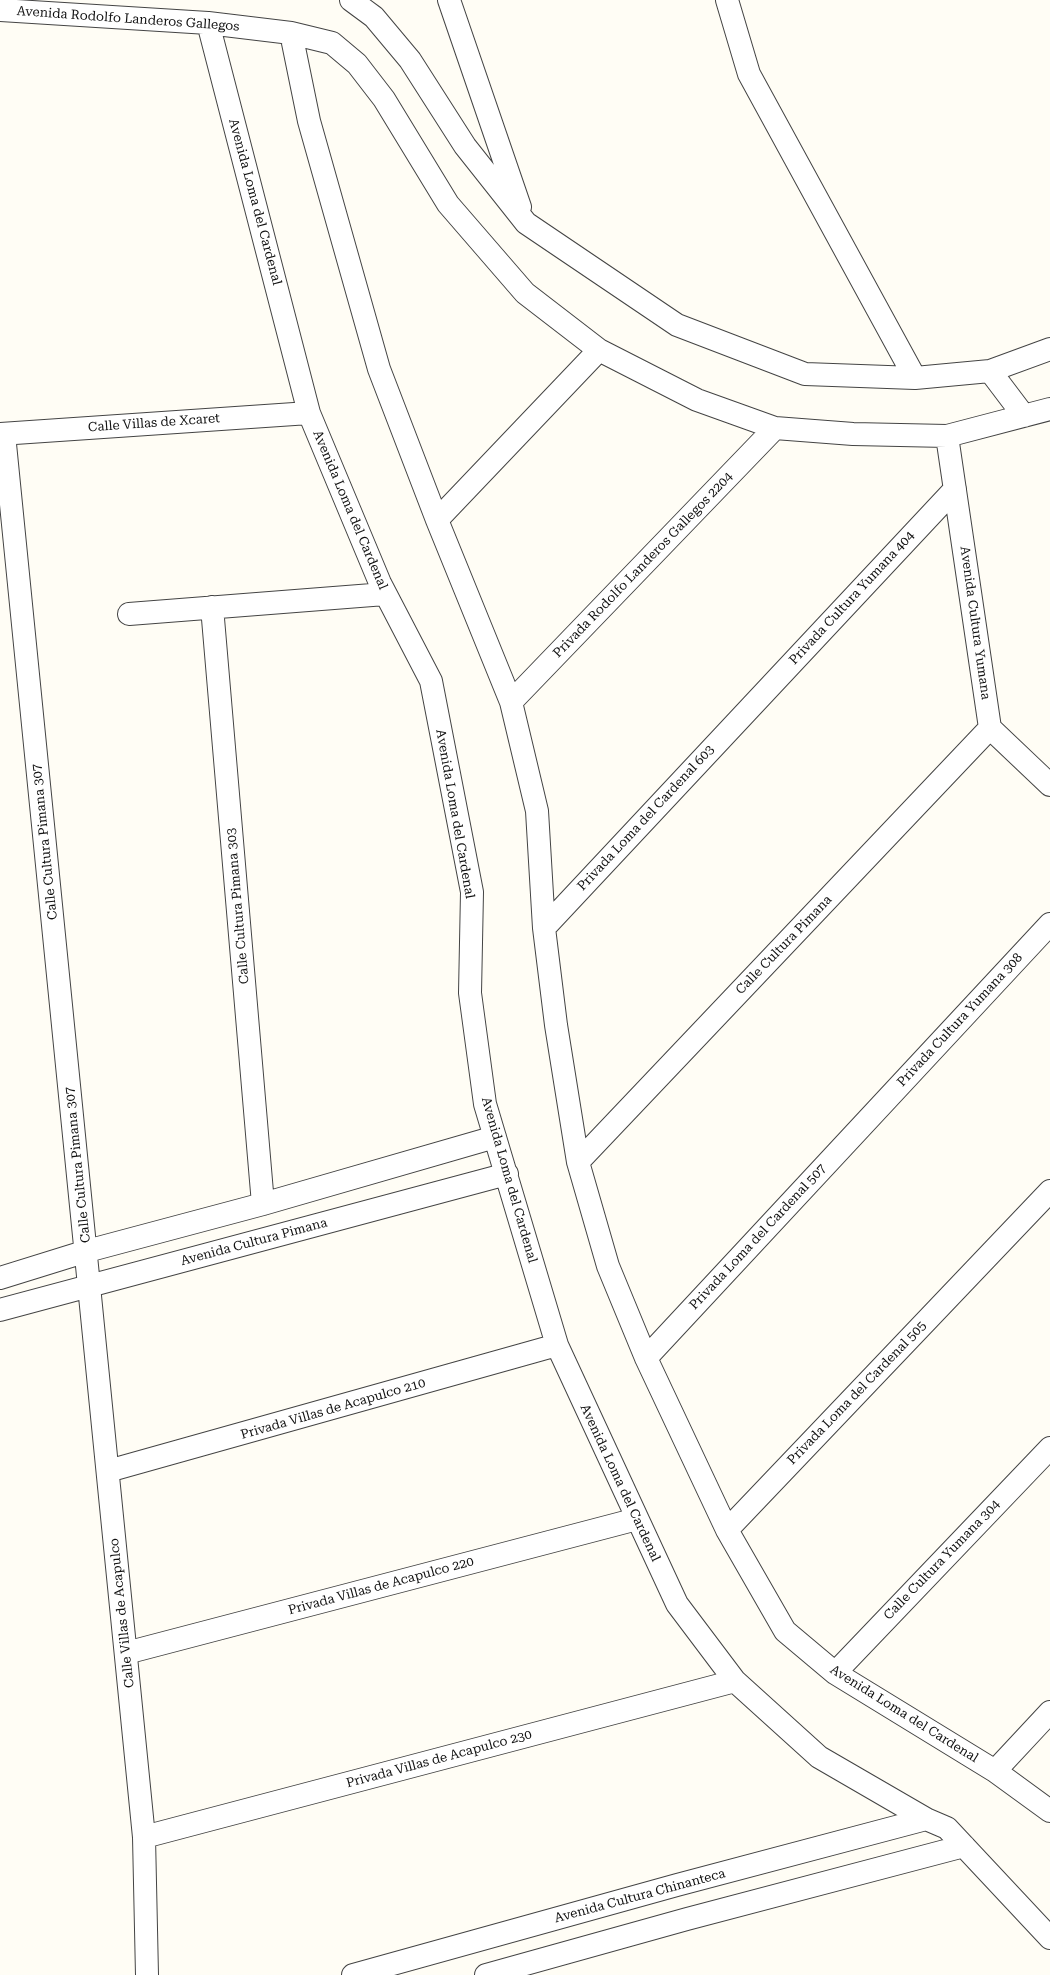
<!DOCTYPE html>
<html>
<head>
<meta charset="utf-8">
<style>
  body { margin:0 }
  canvas { display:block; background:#fffdf5 }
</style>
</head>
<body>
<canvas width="1050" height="1975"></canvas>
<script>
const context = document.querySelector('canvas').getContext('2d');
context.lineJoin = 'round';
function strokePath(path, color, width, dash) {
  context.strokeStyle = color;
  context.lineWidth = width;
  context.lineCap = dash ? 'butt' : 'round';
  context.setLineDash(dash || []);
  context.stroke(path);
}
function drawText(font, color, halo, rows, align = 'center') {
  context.font = font + ' "Roboto Serif",serif';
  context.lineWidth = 4;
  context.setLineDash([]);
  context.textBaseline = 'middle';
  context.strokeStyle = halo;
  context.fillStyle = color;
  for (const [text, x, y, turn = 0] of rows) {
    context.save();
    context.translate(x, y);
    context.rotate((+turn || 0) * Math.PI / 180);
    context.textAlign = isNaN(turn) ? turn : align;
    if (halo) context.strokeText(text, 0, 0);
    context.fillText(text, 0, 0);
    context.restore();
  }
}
const minor = new Path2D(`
  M351,0L374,17L410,60L465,146L526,223L677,325L805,374L915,378L990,371L1050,349
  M449,0L520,207
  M727,0L749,74L915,378
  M0,10L208,23L291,33L332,43L357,64L384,99L448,204L525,293L599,350L697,400L775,428L853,434L947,436L1050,409
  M208,23L309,413L380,583L431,681L472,892L470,993L485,1104L557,1345L677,1604L735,1681L819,1757L926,1819L947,1828L1050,1938
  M291,33L309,121L379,369L437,520L511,702L537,811L544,928L556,1025L578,1162L608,1266L646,1358L727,1530L785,1631L835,1673L995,1771L1050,1811
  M990,371L1024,416
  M0,434L309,413
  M4,434L144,1837L147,1975
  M947,436L990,728L1050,785
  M437,520L599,350
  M212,607L263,1204
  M129,614L385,594
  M511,702L775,428
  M544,928L955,489
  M578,1162L990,728
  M0,1278L87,1251L263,1204L495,1137
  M0,1310L507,1174
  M646,1358L1050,924
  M108,1471L557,1345
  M727,1530L1050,1191
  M126,1653L637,1519
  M835,1673L1050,1448
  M995,1771L1050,1712
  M144,1837L735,1681
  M353,1975L677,1885L926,1819
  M486,1975L687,1919L964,1846`);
const streetNames = [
  ["Avenida Rodolfo Landeros Gallegos",128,19,4],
  ["Avenida Loma del Cardenal",255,202,75],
  ["Calle Villas de Xcaret",154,423,-4],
  ["Avenida Loma del Cardenal",350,510,67],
  ["Privada Rodolfo Landeros Gallegos 2204",643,565,-46],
  ["Privada Cultura Yumana 404",852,598,-47],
  ["Avenida Cultura Yumana",975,623,82],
  ["Avenida Loma del Cardenal",455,814,80],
  ["Privada Loma del Cardenal 603",646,818,-47],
  ["Calle Cultura Pimana 307",45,842,-96],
  ["Calle Cultura Pimana 303",238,906,-95],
  ["Calle Cultura Pimana",784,945,-46],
  ["Privada Cultura Yumana 308",960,1020,-47],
  ["Calle Cultura Pimana 307",78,1165,-96],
  ["Avenida Loma del Cardenal",509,1180,74],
  ["Privada Loma del Cardenal 507",758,1237,-47],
  ["Avenida Cultura Pimana",254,1242,-15],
  ["Privada Loma del Cardenal 505",857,1393,-46],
  ["Privada Villas de Acapulco 210",333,1409,-16],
  ["Avenida Loma del Cardenal",620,1483,65],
  ["Calle Cultura Yumana 304",942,1560,-46],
  ["Privada Villas de Acapulco 220",381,1586,-15],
  ["Calle Villas de Acapulco",122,1613,-96],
  ["Avenida Loma del Cardenal",904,1714,32],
  ["Privada Villas de Acapulco 230",439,1759,-15],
  ["Avenida Cultura Chinanteca",640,1896,-15]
];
strokePath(minor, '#444', 24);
strokePath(minor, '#fff', 22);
drawText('13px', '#111', '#fff', streetNames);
</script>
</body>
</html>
